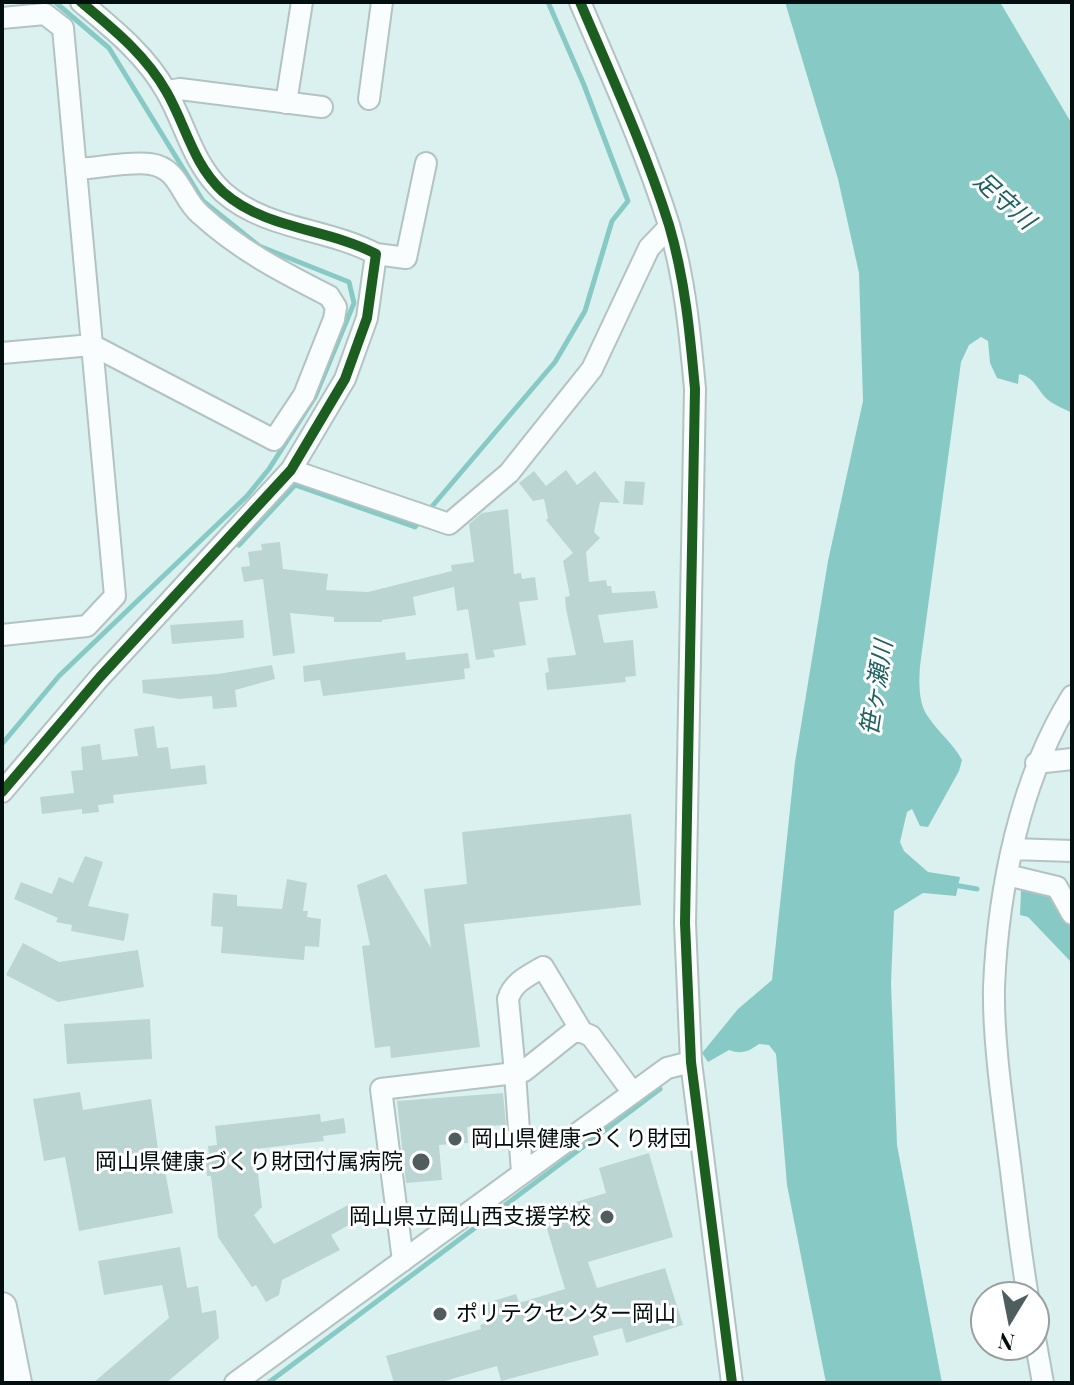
<!DOCTYPE html>
<html>
<head>
<meta charset="utf-8">
<style>
  body { margin:0 }
  #map { position:relative; width:1074px; height:1385px; overflow:hidden; background:#dbf1ef; font-family:"Playfair Display",serif }
  canvas { display:block }
  .frame { position:absolute; inset:0; border:4px solid #030f0e; pointer-events:none }
  .north { position:absolute; left:970px; top:1281px; width:80px; height:80px; box-sizing:border-box; background:#fff; border:2px solid #9a9f9f; border-radius:50%; rotate:190deg; font-size:22px; font-weight:700; line-height:32px; text-align:center; color:#030f0e }
  .north::after { content:''; display:block; margin:auto; width:28px; height:36px; background:#4f5e5d; clip-path:polygon(50% 0,100% 100%,50% 72%,0 100%) }
</style>
</head>
<body>
<div id="map">
<canvas width="1074" height="1385"></canvas>
<div class="frame"></div>
<div class="north">N</div>
</div>
<script>
const context = document.querySelector('canvas').getContext('2d');
context.lineJoin = 'round';
function paint(path, color) {
  context.fillStyle = color;
  context.fill(path, 'evenodd');
}
function strokePath(path, color, width, dash) {
  context.strokeStyle = color;
  context.lineWidth = width;
  context.lineCap = dash ? 'butt' : 'round';
  context.setLineDash(dash || []);
  context.stroke(path);
}
function drawText(font, color, halo, rows, align = 'center') {
  context.font = font + ' "Playfair Display","Noto Sans JP",serif';
  context.lineWidth = 6;
  context.setLineDash([]);
  context.textBaseline = 'middle';
  context.strokeStyle = halo;
  context.fillStyle = color;
  for (const [text, x, y, turn = 0] of rows) {
    context.save();
    context.translate(x, y);
    context.rotate((+turn || 0) * Math.PI / 180);
    context.textAlign = isNaN(turn) ? turn : align;
    if (halo) context.strokeText(text, 0, 0);
    context.fillText(text, 0, 0);
    context.restore();
  }
}
const water = new Path2D(`
  M785,2H1000L1072,124V413C1065,409 1054,405 1048,400C1037,390 1035,377 1019,374L1018,384L997,378L990,363L988,341L981,337L969,345L961,362L920,666C919,682 918,704 929,718C939,733 953,743 962,760L959,771L928,827L920,826L912,809L907,812L900,842L904,851L928,872L960,877L956,896L923,893L894,911L891,983L897,1145L942,1383H826L787,1185L776,1054L769,1045L759,1044C749,1051 742,1055 729,1050L708,1062L702,1053L738,1009L772,980L795,762L828,561L863,401L859,273L838,179Z
  M1028,885L1051,896L1061,916L1072,928V963L1028,917L1020,915L1021,891Z`);
const stream = new Path2D(`
  M429,510L555,362L585,311L612,221L628,201L584,85L548,2
  M232,539L239,545L295,485L415,527L420,521
  M2,744L59,676L247,496L269,469L315,397L354,303L349,282L259,246L203,201L109,48L55,2
  M954,885L977,889
  M268,1383L660,1089`);
const building = new Path2D(`
  M566,470L577,485L595,471L620,503L600,502L594,532L600,538L586,552L589,582L606,580L607,586H611L612,593L655,591L658,608L598,615L604,643L633,640L636,676L625,677L626,682L547,690L545,673L549,672L547,658L576,655L566,609L565,597L570,596L563,561L573,553L546,520L548,518L544,499L533,501L519,483L534,471L546,486Z
  M625,481L645,482L643,505L623,504Z
  M508,509L514,574L521,573L522,579L535,577L538,600L519,602L526,645L493,650L495,657L476,660L468,609L457,611L454,587L413,597L416,615L382,620V622H334V617L290,613L295,653L273,656L263,579L244,582L241,567L250,566L248,552L262,550L261,544L280,542L283,569L328,574L326,590L368,592L452,571L451,565L474,562L469,524L482,513Z
  M243,620L244,638L172,644L170,625Z
  M405,652L406,660L468,653L470,668L464,669L465,679L323,696L320,680L304,682L303,666Z
  M272,665L275,679L235,690L237,707L213,709L212,696L179,699L143,693L142,680L218,674Z
  M154,726L157,748L168,747L171,769L205,765L207,784L113,795L114,803L98,805L99,812L82,814V809L42,814L40,797L74,793L71,771L83,770L81,747L100,744L102,760L138,756L134,729Z
  M631,814L641,905L464,924L480,1047L391,1058L390,1046L375,1048L362,946L370,945L357,885L386,874L431,948L424,889L467,884L462,832Z
  M85,856L103,862L88,906L129,914L124,941L71,931L72,925L56,922L58,918L14,899L21,882L52,894L59,877L73,883Z
  M287,879L307,883L303,911H308L307,917L321,919L319,947L305,946L304,960L221,953L223,927L211,926L213,893L237,895V906L282,909Z
  M23,943L59,962L138,950L144,987L58,1002L6,975Z
  M150,1019L152,1059L67,1064L64,1024Z
  M80,1092L83,1110L151,1099L161,1171H165L173,1213L79,1231L65,1157L44,1161L33,1099Z
  M503,1093L506,1125L467,1127L468,1143L439,1145L442,1180L406,1183L397,1101Z
  M320,1114L321,1122L344,1118L346,1133L323,1136L324,1141L255,1149L262,1207L254,1215L274,1244L352,1203L361,1218L331,1235L340,1250L282,1280L279,1295L266,1302L256,1285L252,1287L218,1237L211,1176H207L205,1155H209L208,1146L217,1145L215,1126Z
  M649,1153L673,1237L588,1262L597,1288L665,1268L683,1325L626,1343L622,1328L593,1336L599,1355L501,1381L497,1366L438,1383H394L386,1356L481,1329L480,1325L486,1323L480,1305L516,1294L519,1303L565,1289L542,1212L606,1193L599,1168Z
  M180,1247L187,1288L198,1286L202,1313L216,1310L219,1338L166,1383H93L169,1318L162,1285L104,1295L98,1261Z`);
const minor = new Path2D(`
  M580,2C611,75 645,149 669,225C685,279 690,334 695,389L685,923L691,1062L732,1383
  M2,18L45,14L63,28L115,596L87,626L2,635
  M167,91L180,89L322,107
  M369,99L382,2
  M286,103L302,2
  M376,254L406,258L426,163
  M2,353L92,345L274,440L304,395L334,319L336,307L329,296C282,272 239,250 200,214C181,198 180,168 150,164C133,161 96,168 77,169
  M291,470L449,524L509,473L592,369L649,248L669,227
  M1036,763L1072,759
  M2,792L100,677L291,470L345,379L367,318L376,254C327,228 266,230 223,192C192,163 186,125 166,91C145,54 113,29 81,2
  M1012,849L1072,851
  M1007,875L1057,887L1072,914
  M522,1173L515,1073L524,1071L573,1032H582L591,1036L633,1093
  M403,1261L381,1089L515,1073L508,999C513,982 528,976 543,967L582,1032
  M1028,1297C1019,1245 1014,1192 1007,1140C1001,1093 993,1034 994,987C998,890 1020,779 1072,696
  M1034,1333L1043,1383
  M235,1383L667,1068L691,1062`);
const highway = new Path2D(`
  M2,1307L17,1383`);
const cycleway = new Path2D(`
  M580,2C611,75 645,149 669,225C685,279 690,334 695,389L685,923L691,1062L732,1383
  M2,792L100,677L291,470L345,379L367,318L376,254C327,228 266,230 223,192C192,163 186,125 166,91C145,54 113,29 81,2`);
const markers = [
  [455,1139,8,"#4f5e5d"],
  [421,1162,10,"#4f5e5d"],
  [607,1217,8,"#4f5e5d"],
  [440,1314,8,"#4f5e5d"]
];
const poiNames = [
  ["岡山県健康づくり財団",471,1139],
  ["岡山県健康づくり財団付属病院",403,1162,"right"],
  ["岡山県立岡山西支援学校",591,1217,"right"],
  ["ポリテクセンター岡山",456,1314]
];
const waterNames = [
  ["足守川",1004,201,42],
  ["笹ヶ瀬川",877,688,-81]
];
paint(water, '#87cac5');
strokePath(stream, '#87cac5', 5);
paint(building, '#bbd5d3');
strokePath(minor, '#b2c3c2', 24);
strokePath(highway, '#b2c3c2', 32);
strokePath(minor, '#fafdfd', 20);
strokePath(highway, '#fafdfd', 28);
strokePath(cycleway, '#1b5e20', 10);
for (const [x, y, r, color] of markers) {
  const dot = new Path2D();
  dot.arc(x, y, r, 0, 2 * Math.PI);
  context.fillStyle = color;
  context.fill(dot);
  strokePath(dot, '#fff', 3);
}
drawText('22px', '#030f0e', '#fff', poiNames, 'left');
drawText('italic 24px', '#1c635f', '#fff', waterNames);
</script>
</body>
</html>
